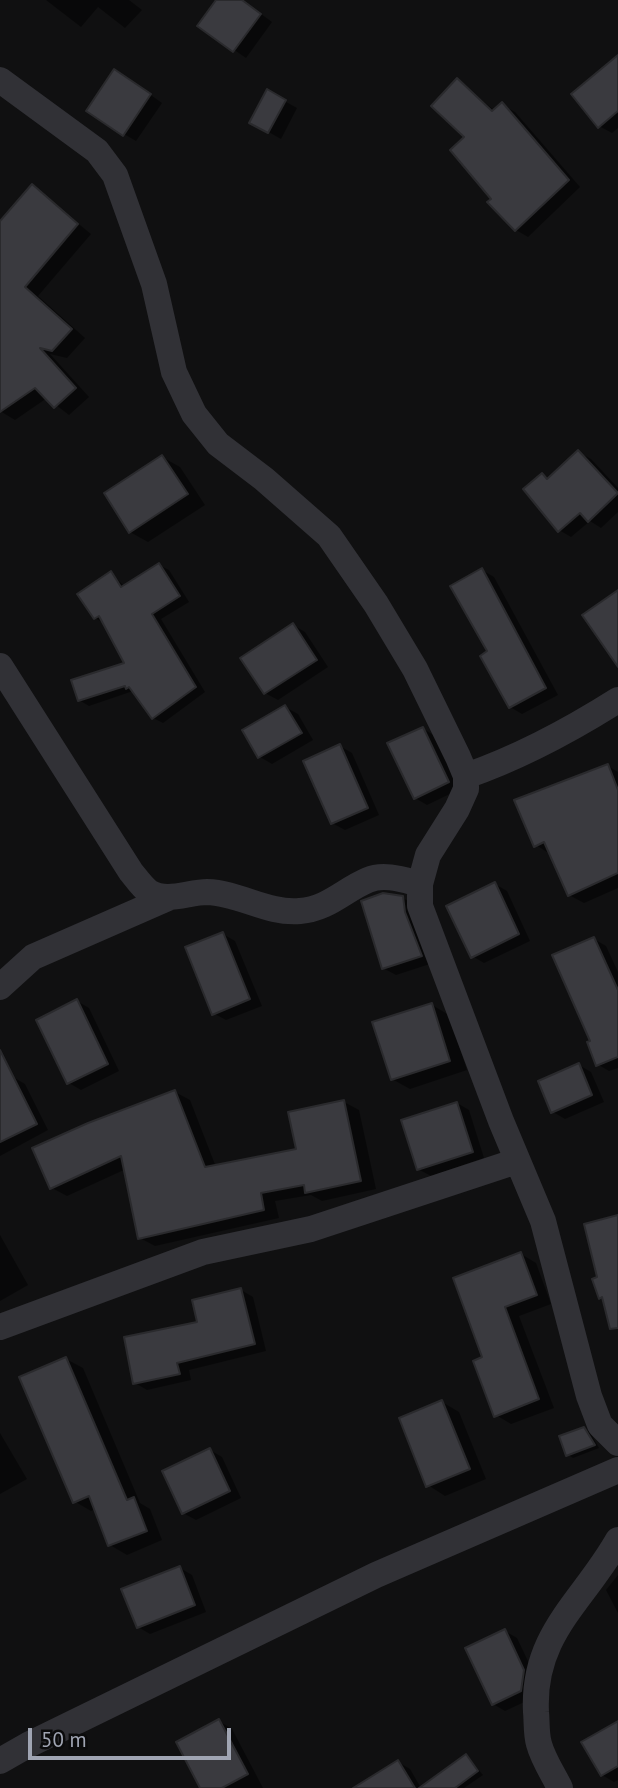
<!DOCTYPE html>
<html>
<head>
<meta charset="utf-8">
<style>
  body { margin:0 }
  #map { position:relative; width:618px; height:1788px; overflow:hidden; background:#101011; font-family:"PT Sans",sans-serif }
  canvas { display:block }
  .scale { position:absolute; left:28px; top:1728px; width:203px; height:32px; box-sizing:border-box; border:4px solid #a0a5b3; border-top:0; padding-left:9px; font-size:21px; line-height:24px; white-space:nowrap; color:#a0a5b3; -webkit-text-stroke:5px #0b0b0c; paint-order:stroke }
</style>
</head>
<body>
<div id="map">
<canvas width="618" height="1788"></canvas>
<div class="scale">50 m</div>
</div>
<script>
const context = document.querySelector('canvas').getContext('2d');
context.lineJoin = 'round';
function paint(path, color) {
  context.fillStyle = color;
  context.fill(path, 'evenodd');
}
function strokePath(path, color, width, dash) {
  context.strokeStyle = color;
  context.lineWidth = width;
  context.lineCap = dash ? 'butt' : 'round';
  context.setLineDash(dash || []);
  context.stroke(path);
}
const shadow = new Path2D(`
  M46,0H129L142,10L125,28L98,7L81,27Z
  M219,0H242L272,22L246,58L200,26Z
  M618,61V128L612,133L599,126Z
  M127,78L162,103L136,141L124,134Z
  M457,80L495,111L502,105L515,112L580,187L528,237L516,230L490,202L493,199L467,137Z
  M268,92L297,108L281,139L251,122Z
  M32,186L91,234L38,296L85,338L67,358L50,354L89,397L69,415L47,398L15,420L0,411V224Z
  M578,452L591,459L618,488V512L601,528L590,521L571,537L559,530L542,475L550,480Z
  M162,457L180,467L205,505L148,542L130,532Z
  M159,565L169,570L189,602L161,619L205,692L163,723L153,718L133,691L89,706L79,700L127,664L106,624L95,618L111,573L125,587Z
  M482,570L494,577L558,695L522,714L510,707L490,652Z
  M293,625L305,632L328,667L278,700L265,693Z
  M285,707L298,714L313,740L272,764L260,757Z
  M422,728L435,736L460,789L427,805L415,798Z
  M340,746L352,753L379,815L345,830L332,823Z
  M608,766L618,772V888L584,903L569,895L550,854L536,845Z
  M495,884L507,891L530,941L484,963L472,956Z
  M403,898L415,905L433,963L396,975L383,968Z
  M223,934L235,941L262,1006L226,1020L213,1013Z
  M594,939L606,946L618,972V1068L609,1071L597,1064L593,1042Z
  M77,1001L89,1008L119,1071L81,1090L69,1083Z
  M432,1005L449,1015L467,1070L410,1089L392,1079Z
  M579,1065L591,1072L604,1102L565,1119L553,1112Z
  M13,1077L25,1084L48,1130L0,1156V1083Z
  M175,1092L190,1100L216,1167L298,1151L344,1102L359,1110L376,1189L322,1201L311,1195L275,1201L279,1218L155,1246L140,1238L126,1169L67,1196L52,1188Z
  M457,1103L469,1110L484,1158L431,1176L418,1169Z
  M0,1235L28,1285L0,1301Z
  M521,1254L536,1263L551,1304L519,1316L554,1408L511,1424L496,1415L484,1358Z
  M241,1290L253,1297L266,1351L189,1370L191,1380L147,1390L135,1383Z
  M66,1359L83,1368L140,1503L150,1509L162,1540L127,1555L110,1545L96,1509L91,1511L74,1501Z
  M442,1402L459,1412L486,1479L445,1496L428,1485Z
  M584,1429L590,1432L599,1448L573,1458L567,1454Z
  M0,1433L27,1479L0,1494Z
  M210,1450L222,1457L241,1498L196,1520L183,1513Z
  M180,1568L192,1575L206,1612L150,1634L138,1627Z
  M618,1575V1613L606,1590Z
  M505,1631L517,1638L536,1678L533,1698L505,1711L493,1704Z
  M219,1721L232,1729L263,1788H202Z
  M618,1723V1780L614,1782L602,1775Z
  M466,1756L483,1775L464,1788H453Z
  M398,1762L410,1769L421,1788H357Z`);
const building = new Path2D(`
  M216,0H242L261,14L233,52L197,26Z
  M618,55V111L598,128L571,94Z
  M114,69L151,94L123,136L86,111Z
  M457,78L492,111L502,102L569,180L515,231L487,202L491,199L450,150L464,137L431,106Z
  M267,89L286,100L268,133L249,123Z
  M32,184L78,224L25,287L72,329L52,351L40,348L76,388L54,408L35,388L0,412V221Z
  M578,450L618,493L588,522L580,513L558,532L523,489L542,473L547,479Z
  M162,455L188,494L129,533L104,493Z
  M159,563L180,596L152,614L196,687L152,719L129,687L126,689L125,686L78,701L71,680L124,663L99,616L94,619L77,594L111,571L121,587Z
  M482,568L546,688L509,708L480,656L487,651L450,586Z
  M618,590V667L582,615Z
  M293,623L317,660L264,694L240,658Z
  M285,705L302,733L258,758L242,730Z
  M423,727L449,782L414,799L387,743Z
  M340,744L368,808L331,824L303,761Z
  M608,764L618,790V873L568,896L544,842L534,847L514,800Z
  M495,882L519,934L471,958L446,906Z
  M383,893L403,896L405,912L422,956L382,969L361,901Z
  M223,932L250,999L212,1015L185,947Z
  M594,937L618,990V1057L596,1066L587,1042L590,1041L552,955Z
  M77,999L108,1064L67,1084L36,1020Z
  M432,1003L450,1061L391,1080L372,1022Z
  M0,1050L37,1124L0,1142Z
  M579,1063L592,1095L551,1113L538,1081Z
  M175,1090L205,1167L296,1149L288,1112L344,1100L361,1181L305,1193L304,1185L261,1193L264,1210L138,1239L121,1156L50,1189L32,1148L88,1123Z
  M457,1102L473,1152L417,1170L401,1120Z
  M618,1215V1328L610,1329L602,1297L599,1299L592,1279L597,1277L584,1224Z
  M521,1252L537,1295L505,1307L539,1399L494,1417L473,1361L482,1357L453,1278Z
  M241,1288L255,1344L177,1363L180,1374L133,1384L124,1337L197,1322L192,1300Z
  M66,1357L127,1500L134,1497L147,1531L108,1546L89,1496L73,1503L19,1377Z
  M442,1400L470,1469L426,1487L399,1418Z
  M584,1427L595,1445L566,1456L559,1436Z
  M210,1448L230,1491L182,1514L162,1471Z
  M180,1566L195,1605L137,1628L121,1589Z
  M505,1629L524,1670L521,1691L492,1705L465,1648Z
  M219,1719L248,1774L222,1788H200L176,1742Z
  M618,1721V1766L601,1776L581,1742Z
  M466,1754L478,1771L455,1788H419Z
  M398,1760L415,1788H353Z`);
const minor = new Path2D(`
  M0,80L97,151L115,175L154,284L174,372L194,414L218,444L264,479L329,536L376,604L415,669L458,757L466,776V789L457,809L428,855L420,884V906L501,1121L543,1221L589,1396L600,1425L618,1443
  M0,666L131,872C136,878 142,887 149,892C167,903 188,892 207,892C240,893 267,914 300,911C328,909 344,890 368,880C384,873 404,880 420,884
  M466,776C521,757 569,731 618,700
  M0,987L33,957L170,897
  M0,1327L203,1252L311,1229L517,1161
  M0,1761L28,1745L376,1575L618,1470
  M560,1788C553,1774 543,1759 539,1744C536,1734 537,1722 536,1712C532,1634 583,1602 618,1540`);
paint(shadow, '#0007');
paint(building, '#3a3a3f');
strokePath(building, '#2a2a2d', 2);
strokePath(minor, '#313136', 26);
</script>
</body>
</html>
